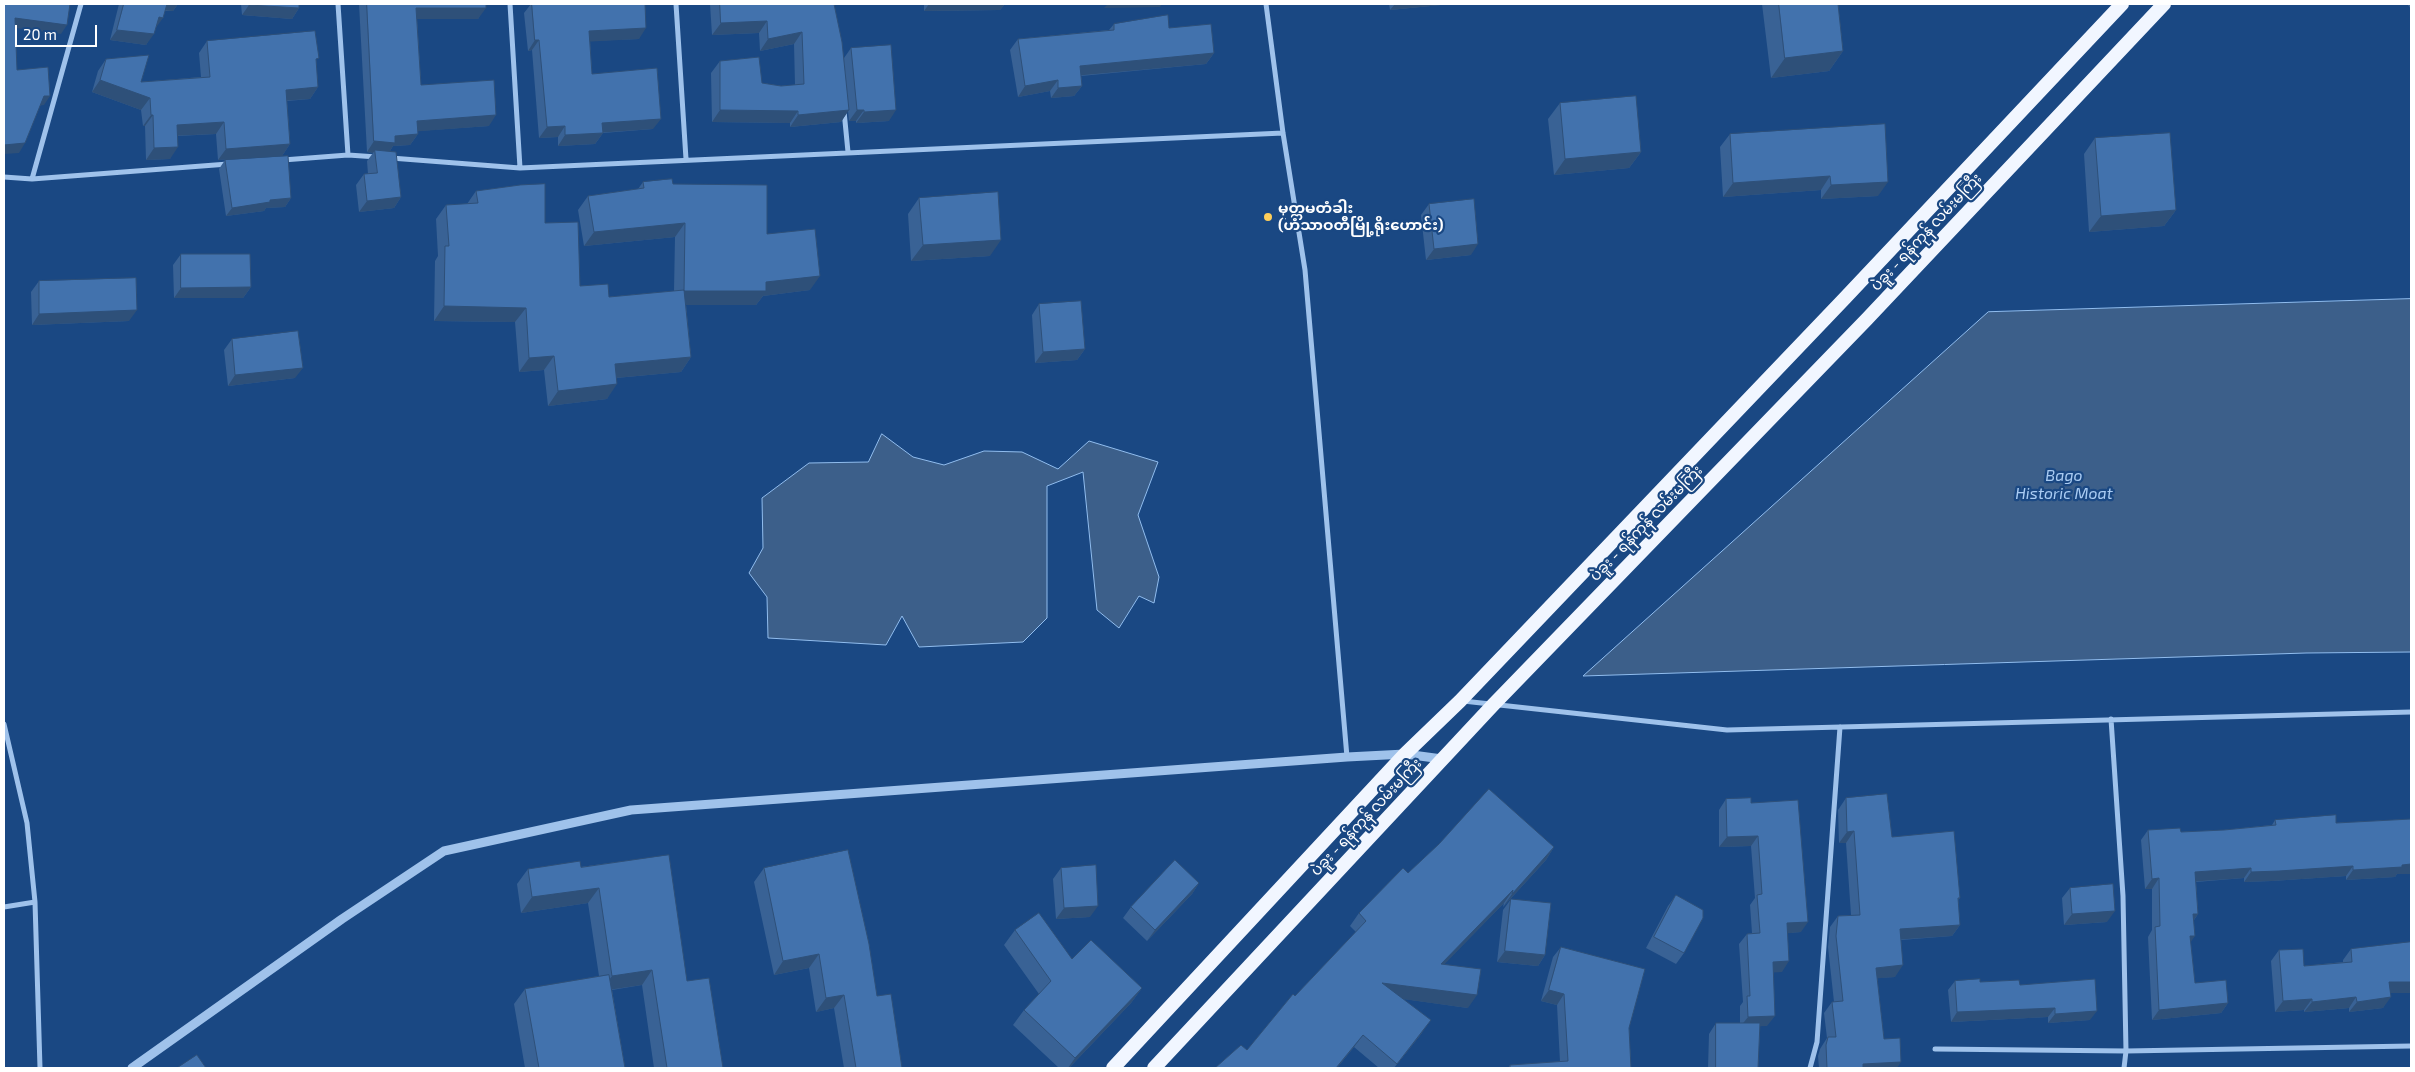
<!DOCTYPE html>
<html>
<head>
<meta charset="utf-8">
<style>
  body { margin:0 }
  #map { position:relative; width:2415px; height:1072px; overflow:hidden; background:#1a4883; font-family:"Exo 2",sans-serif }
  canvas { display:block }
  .frame { position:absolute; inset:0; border:5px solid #fff; pointer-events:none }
  .scale { position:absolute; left:15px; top:25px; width:82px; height:22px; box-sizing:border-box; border:2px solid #fff; border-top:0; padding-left:6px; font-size:15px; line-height:18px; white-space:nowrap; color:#fff; -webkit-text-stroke:4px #1a4883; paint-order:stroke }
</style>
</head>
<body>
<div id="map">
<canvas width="2415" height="1072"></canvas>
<div class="frame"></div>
<div class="scale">20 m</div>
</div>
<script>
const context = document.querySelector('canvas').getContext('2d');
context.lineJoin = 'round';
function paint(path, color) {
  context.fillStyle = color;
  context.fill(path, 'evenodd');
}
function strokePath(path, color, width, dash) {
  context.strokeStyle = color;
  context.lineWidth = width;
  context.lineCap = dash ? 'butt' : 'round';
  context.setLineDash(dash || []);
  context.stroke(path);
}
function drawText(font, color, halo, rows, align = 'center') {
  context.font = font + ' "Exo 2","Noto Sans Myanmar",sans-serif';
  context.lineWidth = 4.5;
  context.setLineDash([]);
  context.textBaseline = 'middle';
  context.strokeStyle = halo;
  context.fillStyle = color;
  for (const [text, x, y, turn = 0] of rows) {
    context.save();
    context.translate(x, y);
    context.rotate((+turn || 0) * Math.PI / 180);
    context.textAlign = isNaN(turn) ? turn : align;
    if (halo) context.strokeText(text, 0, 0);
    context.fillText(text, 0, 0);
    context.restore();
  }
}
const water = new Path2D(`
  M2411,299V652L2306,653L1583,676L1988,312Z
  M882,434L913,457L944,465L984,451L1022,452L1058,469L1089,441L1158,462L1138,515L1159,577L1154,603L1139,596L1119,628L1097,610L1083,472L1047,486V618L1023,642L919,647L902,616L886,645L768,638L767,597L749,573L763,548L762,498L809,463L868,462Z`);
const minor = new Path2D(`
  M338,4L348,155
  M510,4L520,168
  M676,4L686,159
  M1266,4L1283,133L1305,270L1347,757
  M844,111L848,152
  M391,158L520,168L1283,133
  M283,160L348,155L377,157
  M4,177L32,179L228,164
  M32,179L81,4
  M1463,701L1727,730L2411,712
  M2111,719L2123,896L2126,1051L2124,1068
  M4,724L27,823L35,902L40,1068
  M4,907L35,902
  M1935,1049L2126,1051L2411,1046
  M1810,1068L1817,1042L1840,727`);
const tertiary = new Path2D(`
  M132,1068L342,919L444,851L631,810L1347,757L1405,754L1442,759`);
const trunk = new Path2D(`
  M1113,1068L1405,754L1460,701L1845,298L2122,4
  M1154,1068L1493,705L1867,319L2164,4`);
const wall = new Path2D(`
  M119,4H178L173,11H165L146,45L110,40Z
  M241,4H299V8L292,19L242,15Z
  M359,4H486L478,19H417L421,85L489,126L417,131L418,134L410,145L393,146L390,151L401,197L394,208L359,212L356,185L364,174H368L367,161L373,153L367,152Z
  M531,4H645L639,39L590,41L592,74L653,129L603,133L595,144L558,146V137L539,138L532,50L528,51L524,13Z
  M710,4H834L844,58L851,48L889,121L856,123V121H849L848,111L841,122L790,127V123L712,122L711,73L720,61L762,83L781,86L795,85L794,44L760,51L759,33L712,35Z
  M924,4H1005L1000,10L924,11Z
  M1389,4H1451L1390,10Z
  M1762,4H1838L1843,51L1829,71L1771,78Z
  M2407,4H2411V9Z
  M1114,24L1169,28L1214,53L1206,64L1081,76L1082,86L1074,96L1051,98L1050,91L1018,97L1010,50L1018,39L1109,30Z
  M207,41L316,62L318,87L310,99L287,101L290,144L282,156L218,160L216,134L178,136L170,159L146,160L145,126H143L141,110L92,92L98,71L106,59L141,82L201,77L199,53Z
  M1560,103L1641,152L1629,168L1554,175L1548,119Z
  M1730,134L1878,196L1821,199V190L1723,197L1720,147Z
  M2095,138L2176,210L2164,226L2089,232L2084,154Z
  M225,160L291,198L285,207L266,208L264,211L226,216L219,169Z
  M643,182L673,184L767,234L810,290L763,296L756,305H686L691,357L681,372L616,378L607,399L548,406L544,370L519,372L515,322L434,321L435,261L438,256L436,219L446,205L467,204L476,191L545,223L580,286L609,297L674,291L675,237L584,246L578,210L588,196L638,189Z
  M919,198L990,256L911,261L908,214Z
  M1429,204L1471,255L1426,260L1421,215Z
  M181,254L251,287L243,298H174L173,265Z
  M39,281L129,321L32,325L31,292Z
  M1039,304L1085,349L1077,360L1035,363L1032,315Z
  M232,339L295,378L228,386L224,350Z
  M1846,798L1892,837L1960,898L1958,900L1960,925L1952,936L1901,940L1895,977L1877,978L1884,1039L1897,1068H1819L1818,1056L1820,1049L1827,1038L1824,1013L1832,1002H1834L1828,947L1830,927L1838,916L1851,915L1846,843H1839L1838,810Z
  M1726,799L1751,803L1801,932L1788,933L1782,972H1774L1767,1026H1760L1758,1068H1708L1709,1034L1716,1023H1740V1006L1743,1002L1739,944L1747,934L1752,933L1750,905L1755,898L1751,846L1719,847V810Z
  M2411,819V874H2397L2395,877L2346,880V876L2272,881L2244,882V878L2196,882L2198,914L2194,920L2190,942L2195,983L2228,1003L2221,1013L2152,1020L2148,937L2152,930V889H2145L2141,840L2148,830L2181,832L2224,830L2272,825L2275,820L2336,823Z
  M1554,847L1546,860L1503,907L1504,903L1444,964L1468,1008L1404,999L1422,1033L1394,1068H1379L1354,1047L1337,1068H1215L1247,1050L1295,996L1356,932L1350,926L1359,913L1408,873Z
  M581,867L687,981L723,1068H654L642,985L612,990L625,1068H525L514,1004L525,989L599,976L588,903L521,913L517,884L528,869Z
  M764,868L877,996L902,1068H844L834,1008L816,1012L809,968L774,975L754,882Z
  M1061,868L1090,917L1056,919L1053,879Z
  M1199,883L1192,894L1147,941L1123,918L1131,907Z
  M2070,888L2107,922L2064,925L2062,898Z
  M1676,895L1684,953L1676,964L1646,948L1668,906Z
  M1511,899L1545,955L1538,966L1497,962L1503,910Z
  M1015,930L1072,959L1142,988L1131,1003L1069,1068H1059L1013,1025L1024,1010L1039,994L1004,945Z
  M2411,942V993H2390L2383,1008L2349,1012V1008L2304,1012V1010L2275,1012L2271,961L2279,950L2304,966L2343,962V960L2351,949Z
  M1561,947L1629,1028L1631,1068H1508L1510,1065L1560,1062L1557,1005L1541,1001L1553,957Z
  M1955,981L2020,985L2090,1020L2048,1023V1017L1951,1022L1948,990Z`);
const shadedWall = new Path2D(`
  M165,4H178L173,11L160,10Z
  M929,4H1005L1000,10L924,11Z
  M1108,4H1162L1160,7L1104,8Z
  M1395,4H1451L1390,10Z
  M249,5L299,8L292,19L242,15Z
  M416,8H486L478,19H409Z
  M159,17L163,18L155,29Z
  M15,18L67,25L61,34L9,27Z
  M767,21L759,33L712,35L721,23Z
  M646,28L639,39L582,42L589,31Z
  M117,30L154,34L146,45L110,40Z
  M802,32L794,44L760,51L768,39Z
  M535,40H539L532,50L528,51Z
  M1843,51L1829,71L1771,78L1785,58Z
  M1214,53L1206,64L1073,76L1080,66Z
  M100,80L150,98L141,110L92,92Z
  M1058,80L1050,91L1018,97L1025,86Z
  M1082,86L1074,96L1051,98L1058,88Z
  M318,87L310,99L278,101L286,90Z
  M44,96H50L44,105L37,106Z
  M720,110L798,111L790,123L712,122Z
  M849,110L841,122L790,127L798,115Z
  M857,110H864L856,121H849Z
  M896,110L889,121L856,123L864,112Z
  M151,115H153L145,126H143Z
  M496,115L489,126L409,132L417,121Z
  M661,119L653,129L595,133L602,123Z
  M224,122L216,134L169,136L177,125Z
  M565,126L558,137L539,138L547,127Z
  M603,133L595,144L558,146L565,135Z
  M418,134L410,145L393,146L388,154L375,150L373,153L367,152L374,141L395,136Z
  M25,143L19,153L4,154V145Z
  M290,144L282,156L218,160L226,149Z
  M178,147L170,159L146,160L154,148Z
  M1641,152L1629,168L1554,175L1565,159Z
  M1830,176L1821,190L1723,197L1733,183Z
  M1888,182L1878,196L1821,199L1831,185Z
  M401,197L394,208L359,212L367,201Z
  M291,198L285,207L266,208L264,211L226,216L232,208L270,200Z
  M2176,210L2164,226L2089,232L2101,216Z
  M685,223L675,237L584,246L594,232Z
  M1001,240L990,256L911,261L923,245Z
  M1478,244L1471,255L1426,260L1434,249Z
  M820,276L810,290L763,296L756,305H674L684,291Z
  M251,287L243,298H174L181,288Z
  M444,306L526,308L515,322L434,321Z
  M137,310L129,321L32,325L39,314Z
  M1085,349L1077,360L1035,363L1043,352Z
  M554,356L544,370L519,372L529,358Z
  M691,357L681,372L604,379L615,364Z
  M303,368L295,378L228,386L235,375Z
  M617,384L607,399L548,406L558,391Z
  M1854,831L1846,843H1839L1847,832Z
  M1758,836L1751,846L1719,847L1727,837Z
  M1554,847L1546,860L1503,907L1512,894Z
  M2411,864V874H2397L2395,877L2346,880L2353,870Z
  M2353,866L2346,876L2272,881L2244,882L2251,872Z
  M2251,868L2244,878L2188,882L2195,872Z
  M2159,878L2152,889H2145L2152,879Z
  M1199,883L1192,894L1147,941L1155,930Z
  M599,888L588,903L521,913L532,897Z
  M1513,890L1504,903L1433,976L1441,964Z
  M1098,906L1090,917L1056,919L1064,908Z
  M2115,911L2107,922L2064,925L2072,914Z
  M2193,914H2198L2191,924Z
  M1808,922L1801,932L1780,934L1787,923Z
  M1960,925L1952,936L1892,940L1900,929Z
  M2190,936H2195L2188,946Z
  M1505,951L1545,955L1538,966L1497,962Z
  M819,954L809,968L774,975L783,961Z
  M1789,961L1782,972L1766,973L1773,962Z
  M1903,965L1895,977L1868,979L1876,968Z
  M652,970L642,985L601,991L612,976Z
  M2389,982H2411V993H2381Z
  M1382,983L1477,995L1468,1008L1373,995Z
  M1142,988L1131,1003L1069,1068H1068L1075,1058Z
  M1549,990L1564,994L1557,1005L1541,1001Z
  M844,995L834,1008L816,1012L826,998Z
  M2356,997L2349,1008L2304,1012L2312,1002Z
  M2391,997L2383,1008L2349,1012L2357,1002Z
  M2312,999L2304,1010L2275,1012L2283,1001Z
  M2228,1003L2221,1013L2152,1020L2159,1010Z
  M2055,1008L2048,1017L1951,1022L1957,1012Z
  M2097,1011L2090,1020L2048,1023L2055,1014Z
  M1775,1016L1767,1026L1740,1027L1748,1017Z
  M1431,1020L1422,1033L1394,1068L1397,1064Z
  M1363,1035L1354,1047L1337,1068H1336Z
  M1901,1062L1897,1068H1860L1863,1064Z`);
const building = new Path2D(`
  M4,4H70L67,25L15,18L17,70L48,67L50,96H44L25,143L4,145Z
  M124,4H167L163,18L159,17L154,34L117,30Z
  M249,4H299V8L249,5Z
  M367,4H486V8H416L421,85L494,80L496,115L417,121L418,134L395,136V143L374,141Z
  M532,4H645L646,28L589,31L592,74L657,68L661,119L602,123L603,133L565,135V126L547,127L539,40H535Z
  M720,4H834L842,42L849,110L798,115V111L720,110V61L759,57L762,83L781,86L804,84L802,32L768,39L767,21L721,23Z
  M1779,4H1838L1843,51L1785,58Z
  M1168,15L1169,28L1211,24L1214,53L1080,66L1082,86L1058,88V80L1025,86L1018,39L1114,30V24Z
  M315,31L319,58L316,59L318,87L286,90L290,144L226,149L224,122L177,125L178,147L154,148L153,115H151L150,98L100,80L106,59L149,55L141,82L210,77L207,41Z
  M891,45L896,110L864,112V110H857L851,48Z
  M1636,96L1641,152L1565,159L1560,103Z
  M1885,124L1888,182L1831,185L1830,176L1733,183L1730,134Z
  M2170,133L2176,210L2101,216L2095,138Z
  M375,150L396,152L401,197L367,201L364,174L377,173Z
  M288,156L291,198L270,200V202L232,208L225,160Z
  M672,179L673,184L767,185V234L815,229L820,276L766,282V291H684L685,223L594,232L588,196L644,188L643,182Z
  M545,184V223L578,222L580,286L608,284L609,297L684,290L691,357L615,364L617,384L558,391L554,356L529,358L526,308L444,306L445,246H449L446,205L478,203L476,191L520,185Z
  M998,192L1001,240L923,245L919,198Z
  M1474,199L1478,244L1434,249L1429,204Z
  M181,254H250L251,287L181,288Z
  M136,278L137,310L39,314V281Z
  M1081,301L1085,349L1043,352L1039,304Z
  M298,331L303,368L235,375L232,339Z
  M1489,789L1554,847L1512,894L1513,890L1441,964L1481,969L1477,995L1382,983L1431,1020L1397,1064L1363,1035L1336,1068H1215L1241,1045L1247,1050L1293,994L1295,996L1366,921L1359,913L1403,868L1408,873L1439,844Z
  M1887,794L1892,837L1954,831L1960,898H1958L1960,925L1900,929L1903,965L1876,968L1884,1039L1900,1038L1901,1062L1863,1064V1068H1827L1826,1045L1828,1037H1836L1832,1002L1843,1001L1836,936L1838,916L1860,915L1854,831L1847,832L1846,798Z
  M1751,798V803L1798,800L1808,922L1787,923L1789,961L1773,962L1775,1016L1748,1017L1747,996H1750L1747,934L1760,933L1757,895L1762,894L1758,836L1727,837L1726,799Z
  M2336,815V823L2411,819V864L2402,865V867L2353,870V866L2279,871L2251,872V868L2195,872L2198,914H2193L2195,936H2190L2195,983L2226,980L2228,1003L2159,1010L2155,927L2160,926L2159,878L2152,879L2148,830L2180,828L2181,832L2224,830L2276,825L2275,820Z
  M848,850L869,944L877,996L891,994L902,1068H856L844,995L826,998L819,954L783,961L764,868Z
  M669,855L687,981L709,978L723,1068H667L652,970L612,976L599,888L532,897L528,869L580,861L581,867Z
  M1175,860L1199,883L1155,930L1131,907Z
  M1096,865L1098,906L1064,908L1061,868Z
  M2113,884L2115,911L2072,914L2070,888Z
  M1676,895L1703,910V918L1684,953L1654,937Z
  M1511,899L1551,903L1545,955L1505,951Z
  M1039,913L1072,959L1091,940L1142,988L1075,1058L1024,1010L1051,981L1015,930Z
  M2411,942V982H2389L2391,997L2357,1002L2356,997L2312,1002V999L2283,1001L2279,950L2303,949L2304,966L2352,962L2351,949Z
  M1561,947L1645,969L1629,1028L1631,1068H1510V1065L1568,1061L1564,994L1549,990Z
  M609,975L625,1068H539L525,989Z
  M1980,979V982L2019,980L2020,985L2095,979L2097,1011L2055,1014V1008L1957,1012L1955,981Z
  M1716,1023H1760L1758,1068H1716Z
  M197,1055L206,1068H177Z`);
const markers = [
  [1268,217,5,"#fece5a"]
];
const poiNames = [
  ["မုတ္တမတံခါး",1278,208],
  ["(ဟံသာဝတီမြို့ရိုးဟောင်း)",1278,225]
];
const streetNames = [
  ["ပဲခူး - ရန်ကုန် လမ်းမကြီး",1926,232,-47],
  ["ပဲခူး - ရန်ကုန် လမ်းမကြီး",1646,523,-46],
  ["ပဲခူး - ရန်ကုန် လမ်းမကြီး",1366,817,-47]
];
const waterNames = [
  ["Bago",2064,476],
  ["Historic Moat",2064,494]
];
paint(water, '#3c5f8a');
strokePath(water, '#91bdee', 1);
strokePath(minor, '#9fc2eb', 5);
strokePath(tertiary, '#9fc2eb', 9);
strokePath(trunk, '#f1f6ff', 14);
paint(wall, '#396295');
paint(shadedWall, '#2e5079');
paint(building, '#4272ad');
strokePath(building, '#2e5079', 1);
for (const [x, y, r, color] of markers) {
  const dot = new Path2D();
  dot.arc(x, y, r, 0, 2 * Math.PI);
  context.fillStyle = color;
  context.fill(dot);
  strokePath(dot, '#1a4883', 2);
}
drawText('bold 15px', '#fff', '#1a4883', poiNames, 'left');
drawText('15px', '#fff', '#1a4883', streetNames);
drawText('italic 16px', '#aaccf3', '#1a4883', waterNames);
</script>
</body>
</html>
